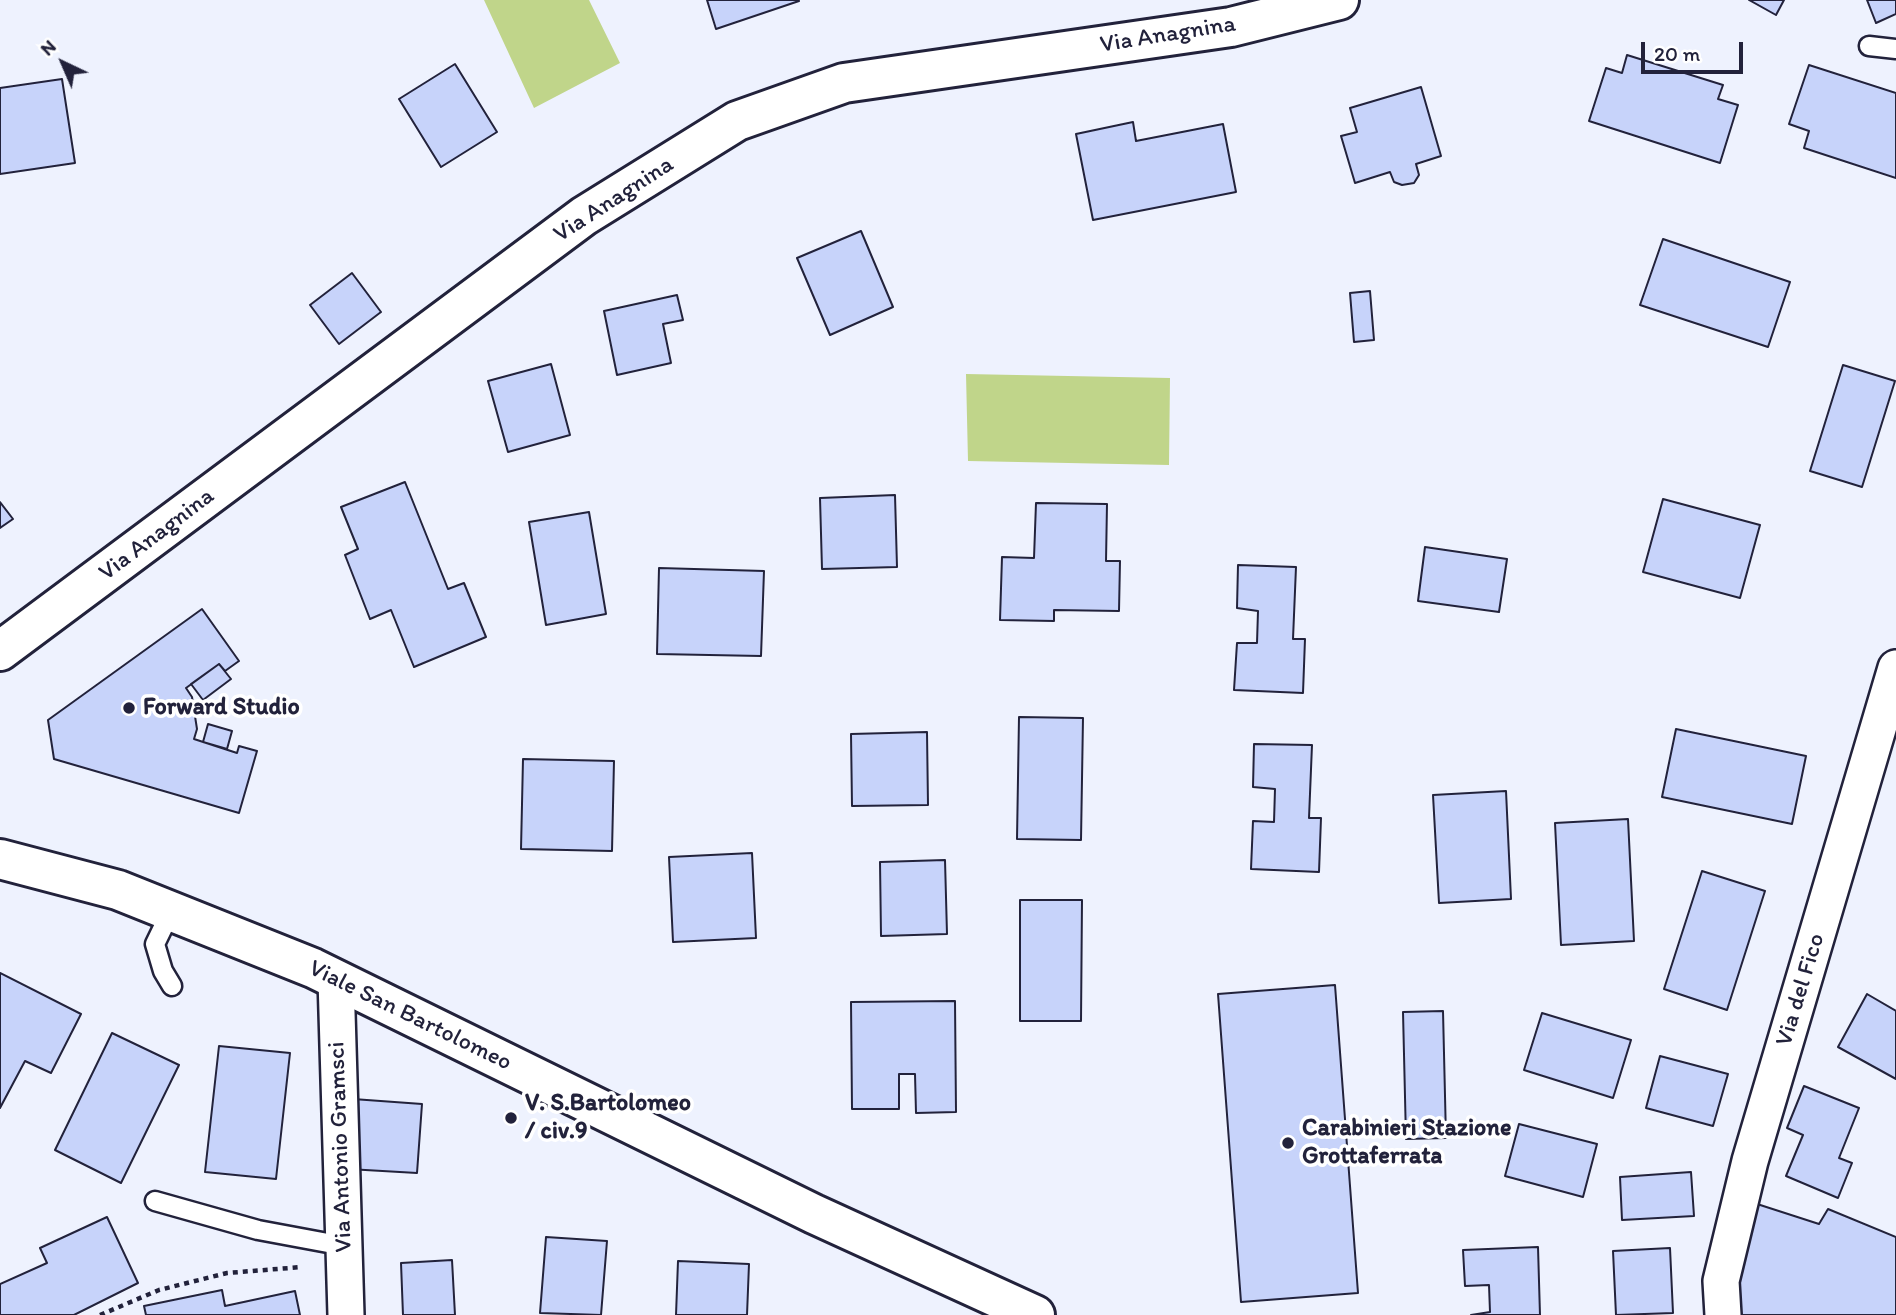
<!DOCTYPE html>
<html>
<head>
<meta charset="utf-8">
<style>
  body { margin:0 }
  #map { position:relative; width:1896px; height:1315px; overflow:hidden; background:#eef2fe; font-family:Itim,sans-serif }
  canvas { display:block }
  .north { position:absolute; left:28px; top:28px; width:70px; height:70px; -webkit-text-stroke:5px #fff; paint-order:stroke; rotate:316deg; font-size:19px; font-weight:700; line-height:28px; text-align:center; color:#22223b }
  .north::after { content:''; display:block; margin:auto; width:24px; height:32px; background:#22223b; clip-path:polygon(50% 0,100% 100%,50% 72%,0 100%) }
  .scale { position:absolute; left:1641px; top:42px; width:102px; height:32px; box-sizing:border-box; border:4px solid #22223b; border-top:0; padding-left:9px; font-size:21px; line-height:24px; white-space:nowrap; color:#22223b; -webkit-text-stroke:5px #fff; paint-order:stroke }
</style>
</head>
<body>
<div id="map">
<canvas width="1896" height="1315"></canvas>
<div class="north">N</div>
<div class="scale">20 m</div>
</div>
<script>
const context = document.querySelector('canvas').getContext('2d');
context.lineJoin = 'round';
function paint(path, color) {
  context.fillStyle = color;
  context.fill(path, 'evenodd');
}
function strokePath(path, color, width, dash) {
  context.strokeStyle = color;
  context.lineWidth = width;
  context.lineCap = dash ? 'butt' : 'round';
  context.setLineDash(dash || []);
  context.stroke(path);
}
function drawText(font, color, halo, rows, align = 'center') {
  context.font = font + ' Itim,sans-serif';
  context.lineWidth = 7;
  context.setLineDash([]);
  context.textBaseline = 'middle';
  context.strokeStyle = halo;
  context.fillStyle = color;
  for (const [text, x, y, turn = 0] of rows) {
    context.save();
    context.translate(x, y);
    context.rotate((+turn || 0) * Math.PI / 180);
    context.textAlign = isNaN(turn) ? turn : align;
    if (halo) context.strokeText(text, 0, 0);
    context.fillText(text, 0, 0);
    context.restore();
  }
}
const green = new Path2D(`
  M484,0H589L620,63L534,108Z
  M966,374L1170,378L1169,465L968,461Z`);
const building = new Path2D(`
  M707,0H798L799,1L716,29Z
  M1749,0H1784L1776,15Z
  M1867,0H1896V14L1876,23Z
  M1627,55L1723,85L1718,99L1738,105L1720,163L1589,121L1606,68L1622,73Z
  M455,64L497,132L441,167L399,99Z
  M1809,65L1896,93V178L1804,148L1809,131L1789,124Z
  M62,79L75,163L0,174V88Z
  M1421,87L1441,156L1416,164L1419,175L1414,183L1402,185L1394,182L1390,172L1355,183L1341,136L1357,132L1350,108Z
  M1133,122L1136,141L1223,124L1236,192L1093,220L1076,134Z
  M861,231L893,307L830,335L797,258Z
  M1663,239L1790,282L1768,347L1640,305Z
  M352,273L381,312L339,344L310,305Z
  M1370,291L1374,340L1354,342L1350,293Z
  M677,295L683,320L663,324L671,363L617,375L604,311Z
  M551,364L570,435L508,452L488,381Z
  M1843,365L1895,381L1862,487L1810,471Z
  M405,482L448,589L464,583L486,637L414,667L391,610L370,619L345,555L358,549L341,507Z
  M895,495L897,567L822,569L820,498Z
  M1663,499L1760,525L1740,598L1643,572Z
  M0,502L13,519L0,528Z
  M1036,503L1107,504L1106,561H1120L1119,611L1054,610V621L1000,620L1002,557L1034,558Z
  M589,512L606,614L546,625L529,522Z
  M1425,547L1507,559L1499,612L1418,601Z
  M1238,565L1296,567L1293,639H1305L1303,693L1234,690L1237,643H1257L1258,611L1237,608Z
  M659,568L764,571L761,656L657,654Z
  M202,609L239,661L225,671L219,664L186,688L192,697L197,729L194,739L237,753L239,746L257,751L239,813L54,759L48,720Z
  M219,664L231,679L203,700L191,684Z
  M1019,717L1083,718L1081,840L1017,839Z
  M208,724L232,731L227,749L203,742Z
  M1676,729L1806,756L1792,824L1662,797Z
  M927,732L928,805L852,806L851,734Z
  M1254,744L1312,745L1309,818H1321L1319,872L1251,869L1253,821L1274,822L1275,789L1253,787Z
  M523,759L614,761L612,851L521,849Z
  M1506,791L1511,899L1439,903L1433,795Z
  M1628,819L1634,941L1561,945L1555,823Z
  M752,853L756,938L673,942L669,857Z
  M945,860L947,934L881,936L880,862Z
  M1702,871L1765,891L1727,1010L1664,989Z
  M1020,900H1082L1081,1021H1020Z
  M0,973L81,1014L51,1073L25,1061L0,1108Z
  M1335,985L1358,1293L1241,1302L1218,994Z
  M1867,994L1896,1011V1079L1838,1047Z
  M955,1001L956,1112L916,1113L915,1074H899V1109H852L851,1002Z
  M1443,1011L1446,1138L1406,1139L1403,1012Z
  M1542,1013L1631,1040L1613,1098L1524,1070Z
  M112,1033L179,1065L121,1183L55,1150Z
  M219,1046L290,1053L276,1179L205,1172Z
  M1660,1056L1728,1074L1713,1126L1646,1108Z
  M1804,1086L1859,1108L1839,1158L1852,1163L1838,1198L1786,1176L1803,1135L1787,1128Z
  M353,1099L422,1104L417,1173L348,1169Z
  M1519,1124L1597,1144L1583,1197L1505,1176Z
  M1691,1172L1694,1216L1622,1220L1620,1177Z
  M1754,1203L1819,1224L1828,1209L1896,1237V1315H1736L1738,1262Z
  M107,1217L138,1283L74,1315H0V1284L47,1263L40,1248Z
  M546,1237L607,1241L601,1315L540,1313Z
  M1538,1247L1540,1315H1471L1490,1312L1489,1285L1465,1286L1463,1250Z
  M1670,1248L1673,1313L1616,1315L1613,1251Z
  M452,1260L455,1315H403L401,1263Z
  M678,1261L749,1264L747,1315H676Z
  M222,1290L225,1306L295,1291L300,1315H146L144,1306Z`);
const path = new Path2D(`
  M100,1315L159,1290L227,1273L302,1267`);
const lane = new Path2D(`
  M1869,46L1896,49
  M171,911L155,944L163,971L172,986
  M155,1201L258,1230L344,1246`);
const street = new Path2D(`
  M336,979L346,1315
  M1723,1315L1721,1281L1750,1161L1896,668`);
const secondary = new Path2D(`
  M0,651L584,216L737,121L844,83L1231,27L1339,0
  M0,859L118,890L313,968L814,1214L1035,1315`);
const markers = [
  [129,708,7,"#22223b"],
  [511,1118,7,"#22223b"],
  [1288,1143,7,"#22223b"]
];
const streetNames = [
  ["Via Anagnina",1168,35,-9],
  ["Via Anagnina",614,200,-33],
  ["Via Anagnina",157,535,-37],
  ["Via del Fico",1801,990,-73],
  ["Viale San Bartolomeo",410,1016,26],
  ["Via Antonio Gramsci",341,1147,-92]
];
const poiNames = [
  ["Forward Studio",143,708],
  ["V. S.Bartolomeo",525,1104],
  ["/ civ.9",525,1132],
  ["Carabinieri Stazione",1302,1129],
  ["Grottaferrata",1302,1157]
];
paint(green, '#c0d58a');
paint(building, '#c7d3fa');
strokePath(building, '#22223b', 2);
strokePath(lane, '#22223b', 23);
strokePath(street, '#22223b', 40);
strokePath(secondary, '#22223b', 44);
strokePath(path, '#22223b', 4.5, [5, 5]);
strokePath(lane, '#fff', 18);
strokePath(street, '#fff', 35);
strokePath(secondary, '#fff', 38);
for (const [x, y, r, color] of markers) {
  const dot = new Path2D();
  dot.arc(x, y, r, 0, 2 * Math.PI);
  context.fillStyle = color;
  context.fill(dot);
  strokePath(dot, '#fff', 2.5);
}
drawText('24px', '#22223b', '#fff', streetNames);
drawText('bold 24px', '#22223b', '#fff', poiNames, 'left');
</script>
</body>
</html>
